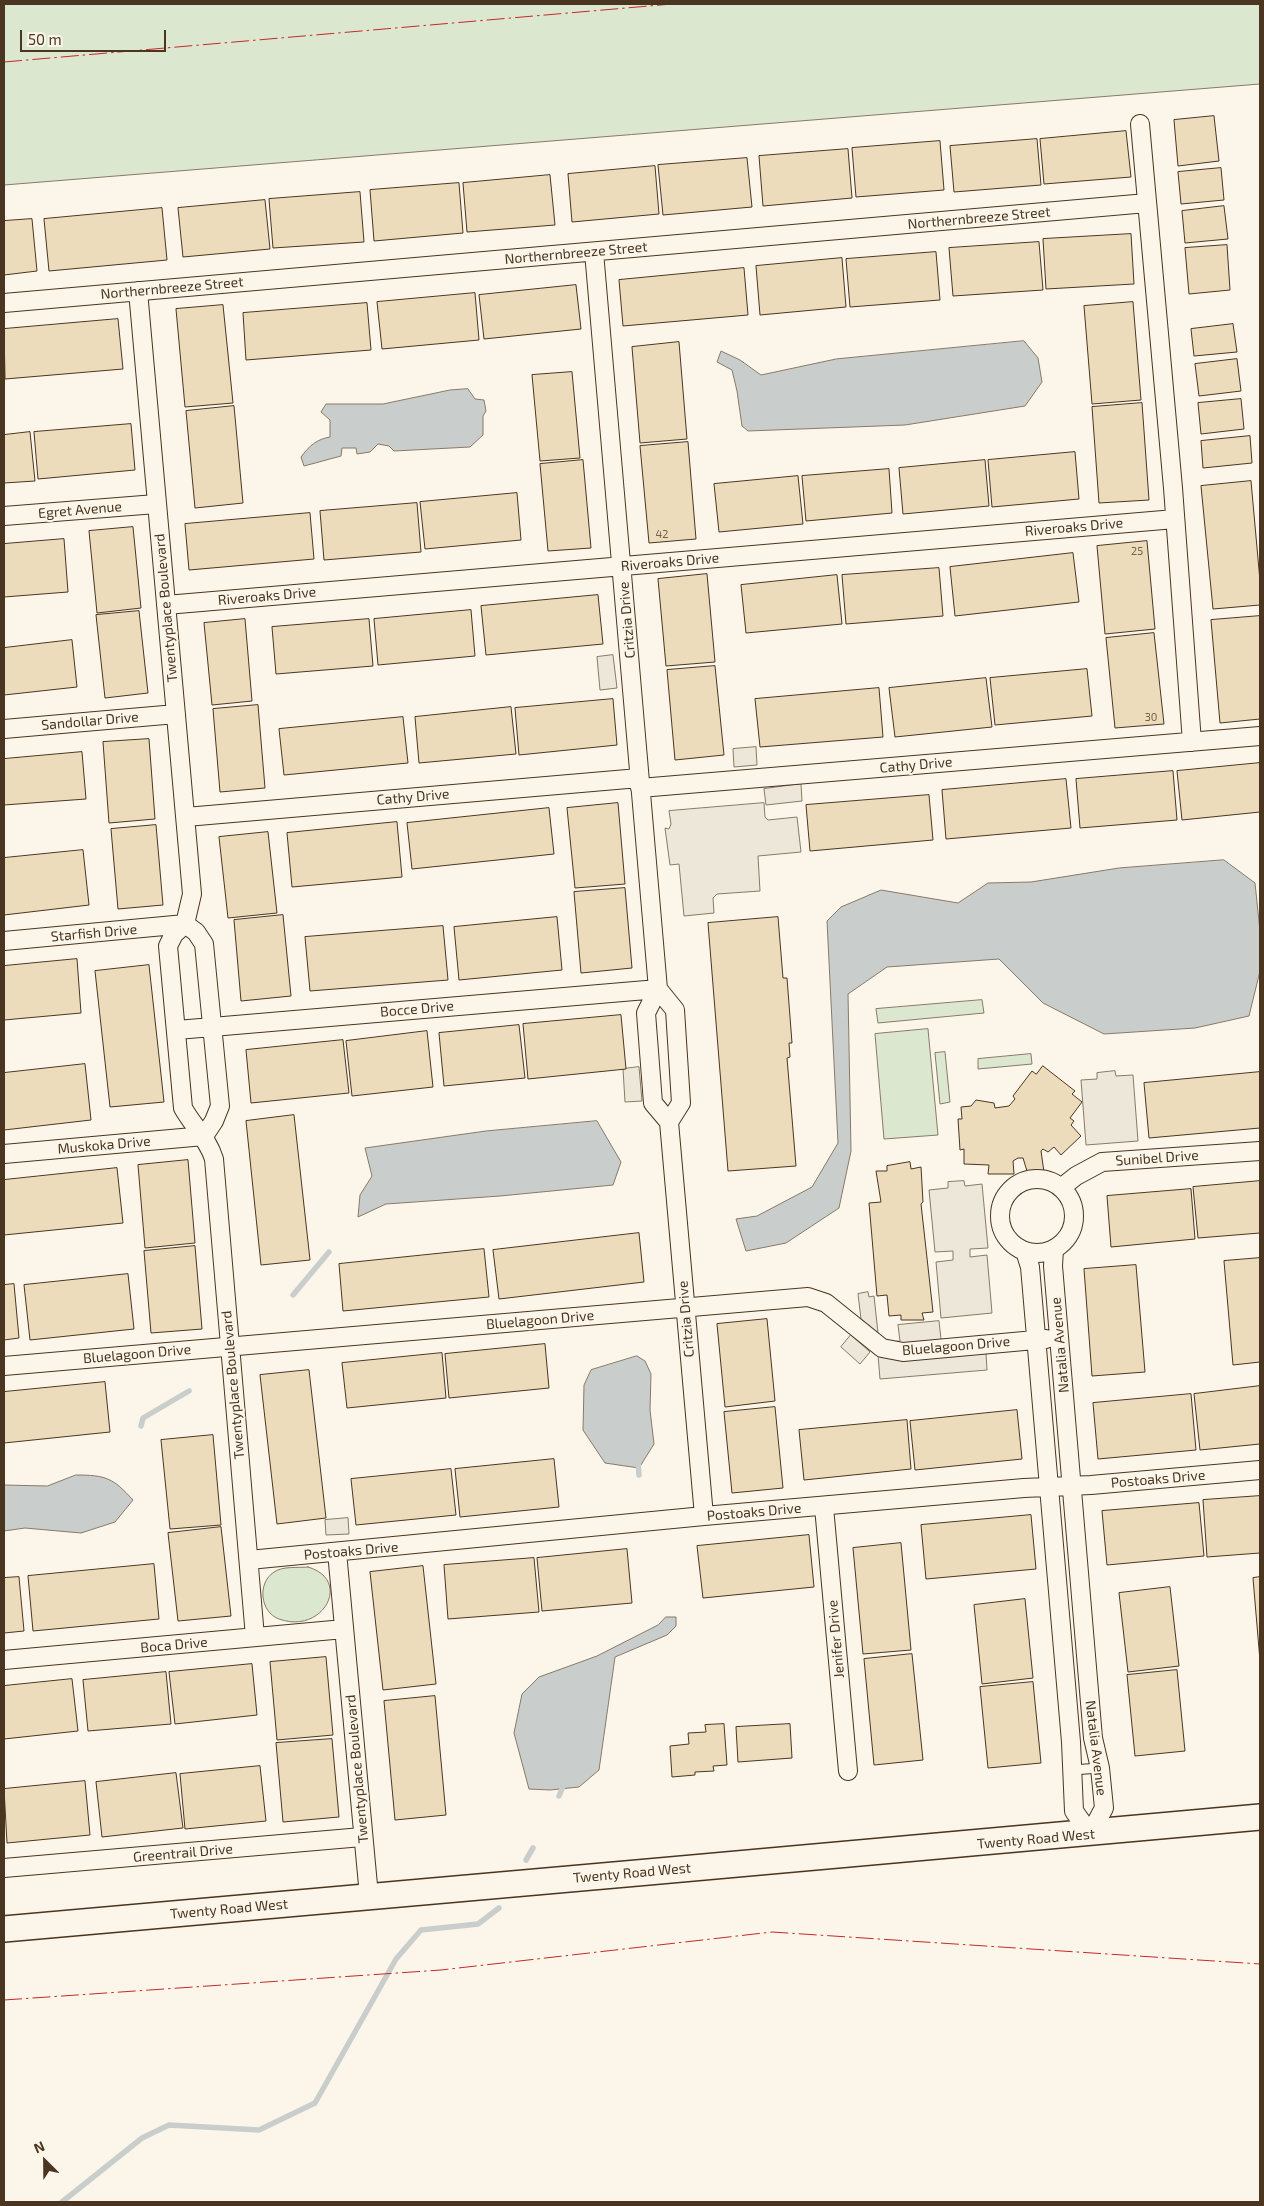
<!DOCTYPE html>
<html>
<head>
<meta charset="utf-8">
<style>
  body { margin:0 }
  #map { position:relative; width:1264px; height:2206px; overflow:hidden; background:#fbf6e9; font-family:"Exo 2",sans-serif }
  canvas { display:block }
  .frame { position:absolute; inset:0; border:5px solid #4a3520; pointer-events:none }
  .north { position:absolute; left:20px; top:2136px; width:50px; height:50px; -webkit-text-stroke:4px #fbf6e9; paint-order:stroke; rotate:337deg; font-size:14px; font-weight:700; line-height:20px; text-align:center; color:#4a3520 }
  .north::after { content:''; display:block; margin:auto; width:18px; height:22px; background:#4a3520; clip-path:polygon(50% 0,100% 100%,50% 72%,0 100%) }
  .scale { position:absolute; left:20px; top:30px; width:146px; height:22px; box-sizing:border-box; border:2px solid #4a3520; border-top:0; padding-left:6px; font-size:15px; line-height:18px; white-space:nowrap; color:#4a3520; -webkit-text-stroke:4px #fbf6e9; paint-order:stroke }
</style>
</head>
<body>
<div id="map">
<canvas width="1264" height="2206"></canvas>
<div class="frame"></div>
<div class="north">N</div>
<div class="scale">50 m</div>
</div>
<script>
const context = document.querySelector('canvas').getContext('2d');
context.lineJoin = 'round';
function paint(path, color) {
  context.fillStyle = color;
  context.fill(path, 'evenodd');
}
function strokePath(path, color, width, dash) {
  context.strokeStyle = color;
  context.lineWidth = width;
  context.lineCap = dash ? 'butt' : 'round';
  context.setLineDash(dash || []);
  context.stroke(path);
}
function drawText(font, color, halo, rows, align = 'center') {
  context.font = font + ' "Exo 2",sans-serif';
  context.lineWidth = 4;
  context.setLineDash([]);
  context.textBaseline = 'middle';
  context.strokeStyle = halo;
  context.fillStyle = color;
  for (const [text, x, y, turn = 0] of rows) {
    context.save();
    context.translate(x, y);
    context.rotate((+turn || 0) * Math.PI / 180);
    context.textAlign = isNaN(turn) ? turn : align;
    if (halo) context.strokeText(text, 0, 0);
    context.fillText(text, 0, 0);
    context.restore();
  }
}
const green = new Path2D(`
  M4,4H1260V84L4,185Z
  M982,1000L984,1013L878,1023L876,1009Z
  M928,1029L938,1135L884,1139L875,1034Z
  M945,1052L950,1102L940,1104L935,1053Z
  M1031,1054L1032,1064L978,1069V1059Z
  M308,1567C353,1580 323,1635 279,1619C260,1612 257,1583 274,1572C283,1566 297,1568 308,1567Z`);
const parking = new Path2D(`
  M613,655L617,688L600,690L597,657Z
  M756,747L757,765L734,767L733,749Z
  M801,784L802,801L766,805L764,789Z
  M764,803L765,817L768,820L797,817L801,852L758,856L760,891L717,894L713,898L714,913L684,916L679,864L670,865L665,828L669,829L671,824L669,811Z
  M639,1067L642,1101L625,1102L623,1069Z
  M1115,1071L1116,1076L1133,1075L1138,1141L1086,1145L1081,1080L1097,1079V1073Z
  M964,1181L965,1186L982,1184L988,1248L970,1249V1257L987,1255L992,1313L941,1318L936,1262L953,1260V1251L935,1252L929,1190L948,1188V1182Z
  M868,1292L869,1297L874,1296L878,1333L861,1319L858,1294Z
  M939,1321L943,1357L986,1353L987,1370L880,1379L877,1343L900,1341L898,1325Z
  M851,1335L870,1352L860,1364L841,1347Z
  M348,1518L349,1534L326,1535L325,1520Z`);
const water = new Path2D(`
  M1024,341L1038,358L1042,382L1025,406L905,425L748,431L742,426L737,391L732,370L717,362L721,351L740,360L761,375L836,359Z
  M468,389L475,399L484,400L486,411L483,416V435L470,447L394,451L389,446L378,444L370,452L357,454L356,448H342L341,456L304,466L301,457C309,446 317,439 330,437V420L321,412L326,404H383L450,390Z
  M1224,860L1255,883L1260,931V971L1249,1016L1195,1028L1104,1034L1043,1003L999,959L887,967L848,994L851,1151L839,1208L786,1243L746,1251L736,1219L757,1216L812,1187L838,1143L827,921L841,907L881,890L958,903L988,883L1031,882L1119,868Z
  M597,1121L621,1162L613,1185L500,1196L386,1204L358,1217L360,1195L372,1176L365,1148L486,1131Z
  M637,1356L645,1361L651,1374L650,1410L654,1444L639,1468L605,1463L583,1430L584,1385L591,1370Z
  M76,1475C106,1475 113,1478 133,1500L115,1522L81,1533L25,1528L4,1531V1485L47,1486Z
  M666,1617H676V1626L667,1635L615,1657L599,1770L579,1787L550,1790L529,1789L514,1733L522,1694L539,1677L597,1656L658,1625Z`);
const stream = new Path2D(`
  M293,1295L329,1252
  M141,1426L143,1418L189,1391
  M638,1462L639,1475
  M559,1796L564,1784
  M526,1860L533,1848
  M62,2202L142,2138L169,2125L259,2130L315,2103L396,1959L421,1930L478,1924L499,1908`);
const building = new Path2D(`
  M1214,116L1219,161L1178,166L1174,120Z
  M1126,131L1131,177L1044,184L1040,139Z
  M1037,139L1041,185L954,192L950,146Z
  M940,141L944,190L856,197L852,148Z
  M848,149L852,198L763,206L759,156Z
  M747,158L752,207L663,215L658,165Z
  M655,166L659,214L572,222L568,174Z
  M1221,168L1224,200L1181,204L1178,172Z
  M550,175L555,225L467,232L463,183Z
  M459,183L463,233L374,241L370,190Z
  M360,192L364,242L273,248L269,199Z
  M265,200L270,249L183,257L178,208Z
  M1224,206L1228,239L1185,243L1182,211Z
  M162,208L167,260L49,271L44,219Z
  M32,219L37,271L4,275V221Z
  M1131,234L1134,284L1046,289L1043,239Z
  M1039,242L1043,290L953,296L949,248Z
  M1227,245L1230,290L1189,294L1185,248Z
  M936,252L940,300L850,307L846,259Z
  M842,258L846,307L760,315L756,266Z
  M744,268L748,315L623,326L619,280Z
  M576,285L581,329L484,339L479,295Z
  M475,293L479,340L382,349L377,302Z
  M1133,302L1141,400L1092,404L1084,306Z
  M367,303L371,350L246,360L243,313Z
  M223,305L233,403L185,407L176,309Z
  M118,319L123,369L5,379L4,329Z
  M1233,324L1237,352L1194,356L1191,329Z
  M679,342L687,439L640,443L632,347Z
  M1237,359L1241,391L1199,396L1195,364Z
  M572,372L580,458L540,461L532,375Z
  M1241,399L1244,429L1201,434L1198,403Z
  M1142,403L1149,500L1099,503L1092,407Z
  M234,406L243,503L195,508L186,411Z
  M131,424L135,470L38,479L34,432Z
  M30,432L35,481L4,483V435Z
  M1250,436L1252,463L1203,468L1201,441Z
  M688,442L696,539L649,543L640,446Z
  M1075,452L1079,499L992,507L988,460Z
  M583,460L591,548L548,551L540,464Z
  M985,460L989,506L903,514L899,468Z
  M889,469L892,513L806,521L802,476Z
  M798,476L803,524L719,532L714,484Z
  M1251,481L1260,581V605L1213,609L1201,486Z
  M517,493L521,540L425,549L420,502Z
  M417,503L421,552L324,560L320,511Z
  M310,513L314,559L189,570L185,524Z
  M133,527L141,608L97,613L89,531Z
  M64,539L68,592L4,597V544Z
  M1147,541L1155,629L1105,634L1097,546Z
  M1073,553L1079,602L955,616L950,567Z
  M939,568L943,616L846,624L842,575Z
  M707,574L715,662L666,666L658,579Z
  M837,575L842,624L746,633L741,585Z
  M598,595L603,644L486,655L481,606Z
  M471,610L475,656L378,665L374,619Z
  M139,611L148,693L105,698L96,615Z
  M1260,616V719L1220,723L1211,620Z
  M245,619L252,701L212,705L204,623Z
  M369,619L373,666L276,674L272,627Z
  M1154,633L1164,724L1115,728L1106,638Z
  M72,640L77,687L4,695V648Z
  M715,666L724,755L675,760L667,670Z
  M1087,669L1092,716L995,725L990,678Z
  M986,678L992,727L895,737L889,688Z
  M879,688L883,737L760,747L755,699Z
  M613,699L617,745L519,755L515,708Z
  M258,705L265,788L220,792L213,709Z
  M511,707L516,754L419,763L415,717Z
  M403,717L408,763L284,775L279,729Z
  M149,739L155,819L109,823L103,742Z
  M82,752L86,799L4,805V759Z
  M1260,763V812L1182,820L1177,771Z
  M1173,771L1177,820L1080,828L1076,779Z
  M1066,779L1071,828L946,839L942,790Z
  M929,795L933,840L810,851L806,805Z
  M618,803L625,884L575,888L567,808Z
  M549,808L554,854L412,869L407,823Z
  M397,822L402,877L292,887L287,833Z
  M156,825L163,905L118,909L111,829Z
  M268,832L277,913L228,918L219,837Z
  M83,850L89,905L4,915V858Z
  M625,888L632,968L581,973L574,892Z
  M283,915L291,996L241,1001L234,920Z
  M557,917L562,970L459,980L454,927Z
  M778,917L783,978H787L792,1043H789L790,1057L787,1058L796,1166L728,1171L708,923Z
  M443,926L448,980L310,991L305,937Z
  M77,959L81,1013L4,1020V966Z
  M149,965L164,1102L110,1107L95,971Z
  M621,1015L626,1069L528,1079L523,1024Z
  M519,1025L525,1078L444,1086L439,1033Z
  M427,1031L433,1087L352,1096L346,1041Z
  M343,1040L349,1093L251,1103L246,1050Z
  M85,1064L91,1120L4,1130V1073Z
  M1043,1066L1075,1091L1072,1094L1082,1102L1070,1118L1074,1121L1071,1125L1081,1136L1061,1155L1054,1147L1048,1152L1043,1149L1041,1151L1044,1172L1027,1171L1023,1158H1018L1013,1161L1014,1174H988L989,1165L964,1164V1149L960,1150L958,1119H962L961,1107L971,1106L976,1100L994,1103L995,1108L1009,1106L1015,1099L1013,1096L1032,1071L1036,1074Z
  M1260,1072V1128L1149,1138L1144,1083Z
  M294,1115L310,1260L261,1265L246,1121Z
  M188,1160L195,1243L145,1248L138,1165Z
  M910,1162L911,1169L921,1167L923,1202L921,1204L933,1312L922,1313L924,1320H901V1315L889,1316L887,1295L877,1296L869,1203L881,1202L876,1171H887V1166Z
  M117,1168L123,1223L4,1235V1180Z
  M1260,1181V1233L1198,1238L1193,1187Z
  M1191,1189L1195,1239L1111,1247L1107,1196Z
  M639,1233L644,1282L499,1299L493,1250Z
  M195,1246L202,1329L151,1333L144,1251Z
  M484,1249L489,1297L343,1311L339,1264Z
  M1260,1258V1362L1233,1365L1224,1261Z
  M1136,1265L1145,1372L1092,1376L1084,1269Z
  M128,1274L134,1329L30,1340L24,1285Z
  M14,1284L19,1338L4,1340V1285Z
  M767,1319L775,1401L725,1407L717,1324Z
  M545,1344L549,1388L449,1398L445,1354Z
  M442,1353L446,1398L347,1408L342,1363Z
  M309,1370L326,1518L277,1524L260,1375Z
  M105,1382L110,1432L4,1443V1392Z
  M1260,1386V1444L1200,1450L1194,1394Z
  M1191,1394L1196,1450L1098,1459L1093,1403Z
  M775,1407L783,1488L732,1493L724,1412Z
  M1017,1410L1022,1459L915,1470L910,1421Z
  M907,1420L911,1469L804,1480L799,1430Z
  M213,1435L221,1525L170,1529L161,1440Z
  M554,1459L559,1507L460,1517L455,1469Z
  M451,1469L456,1515L356,1525L351,1479Z
  M1260,1496V1553L1207,1557L1203,1500Z
  M1199,1503L1204,1556L1107,1565L1102,1511Z
  M1031,1515L1036,1569L926,1579L921,1525Z
  M221,1527L231,1616L178,1621L168,1533Z
  M809,1535L814,1587L703,1598L697,1546Z
  M901,1543L911,1650L863,1654L853,1548Z
  M627,1549L632,1603L542,1611L537,1558Z
  M534,1558L539,1612L448,1619L444,1565Z
  M154,1564L159,1619L33,1631L28,1576Z
  M423,1566L436,1684L383,1690L370,1572Z
  M19,1577L24,1631L4,1633V1578Z
  M1260,1577V1661L1253,1578Z
  M1170,1587L1179,1666L1128,1672L1119,1593Z
  M1025,1599L1033,1678L982,1684L974,1605Z
  M912,1654L923,1760L874,1765L864,1659Z
  M326,1657L333,1735L277,1740L270,1662Z
  M252,1664L257,1715L175,1724L169,1672Z
  M1177,1670L1185,1751L1135,1756L1127,1675Z
  M166,1672L171,1724L88,1731L83,1680Z
  M72,1679L78,1731L4,1739V1686Z
  M1033,1682L1041,1763L988,1768L980,1687Z
  M435,1696L446,1815L395,1820L384,1701Z
  M724,1724L727,1765L713,1766L714,1771L695,1772V1775L672,1777L670,1746L689,1744L688,1733L706,1732L705,1725Z
  M790,1724L792,1758L738,1762L736,1727Z
  M332,1739L339,1817L283,1822L276,1743Z
  M260,1766L266,1821L185,1829L180,1774Z
  M176,1773L183,1828L102,1837L96,1782Z
  M85,1781L90,1835L7,1843L4,1789Z`);
const lane = new Path2D(`
  M1072,1770L1100,1768`);
const street = new Path2D(`
  M1140,124L1173,488L1192,742
  M594,252L658,989L646,1013L653,1103L669,1122L704,1516
  M138,291L192,894L185,924L174,934L168,946L183,1108C193,1126 208,1139 214,1159L255,1637
  M4,303L1147,203
  M4,516L156,504
  M166,605L1175,519
  M4,729L176,714
  M640,788L1260,736
  M186,817L639,778
  M185,924L196,932L204,944L220,1106L214,1121L204,1136
  M4,941L185,924
  M658,989L675,1010L681,1103L669,1122
  M177,1030L658,989
  M4,1154L204,1136
  M1000 1216a37 37 0 1 1 74 0a37 37 0 1 1-74 0Z
  M1061,1188L1076,1176L1102,1162L1260,1151
  M1025,1251L1030,1267L1071,1742L1074,1811L1090,1834L1104,1808L1100,1768L1093,1738L1053,1266L1054,1249
  M4,1366L808,1297L826,1303L882,1348L903,1352L1046,1339
  M824,1507L848,1771
  M337,1552L369,1896
  M249,1560L704,1516L1024,1488L1091,1485L1260,1470
  M4,1660L344,1629
  M4,1868L362,1837`);
const secondary = new Path2D(`
  M4,1929C422,1891 842,1856 1260,1817`);
const power = new Path2D(`
  M4,62L672,4
  M4,2000L441,1970L772,1932L1260,1964`);
const numberNames = [
  ["42",662,534],
  ["25",1137,551],
  ["30",1151,717]
];
const streetNames = [
  ["Northernbreeze Street",979,218,-5],
  ["Northernbreeze Street",576,253,-5],
  ["Northernbreeze Street",172,288,-5],
  ["Egret Avenue",80,510,-5],
  ["Riveroaks Drive",1074,527,-5],
  ["Riveroaks Drive",670,562,-5],
  ["Riveroaks Drive",267,596,-5],
  ["Twentyplace Boulevard",166,608,-95],
  ["Critzia Drive",627,620,-95],
  ["Sandollar Drive",90,721,-5],
  ["Cathy Drive",916,765,-5],
  ["Cathy Drive",413,797,-5],
  ["Starfish Drive",94,933,-5],
  ["Bocce Drive",417,1009,-5],
  ["Muskoka Drive",104,1145,-5],
  ["Sunibel Drive",1157,1158,-4],
  ["Critzia Drive",686,1319,-95],
  ["Bluelagoon Drive",540,1320,-5],
  ["Natalia Avenue",1060,1345,-95],
  ["Bluelagoon Drive",956,1346,-5],
  ["Bluelagoon Drive",137,1354,-5],
  ["Twentyplace Boulevard",233,1385,-95],
  ["Postoaks Drive",1158,1479,-5],
  ["Postoaks Drive",754,1512,-5],
  ["Postoaks Drive",351,1551,-5],
  ["Jenifer Drive",836,1639,-95],
  ["Boca Drive",174,1645,-5],
  ["Natalia Avenue",1096,1748,83],
  ["Twentyplace Boulevard",357,1769,-95],
  ["Twenty Road West",1036,1839,-5],
  ["Greentrail Drive",183,1853,-5],
  ["Twenty Road West",632,1873,-5],
  ["Twenty Road West",229,1909,-5]
];
paint(green, '#dce7d0');
strokePath(green, '#887966', 1);
paint(parking, '#ede7d9');
strokePath(parking, '#887966', 1);
paint(water, '#c9cecd');
strokePath(water, '#887966', 1);
strokePath(stream, '#c9cecd', 5.5);
paint(building, '#ecdcbc');
strokePath(building, '#4a3520', 1);
strokePath(lane, '#4a3520', 11);
strokePath(street, '#4a3520', 20);
strokePath(secondary, '#4a3520', 28);
strokePath(lane, '#fbf6e9', 9);
strokePath(street, '#fbf6e9', 18);
strokePath(secondary, '#fbf6e9', 25);
strokePath(power, '#c62828', 1, [18, 4, 2.5, 4]);
drawText('11px', '#725f47', null, numberNames);
drawText('14px', '#4a3520', '#fbf6e9', streetNames);
</script>
</body>
</html>
